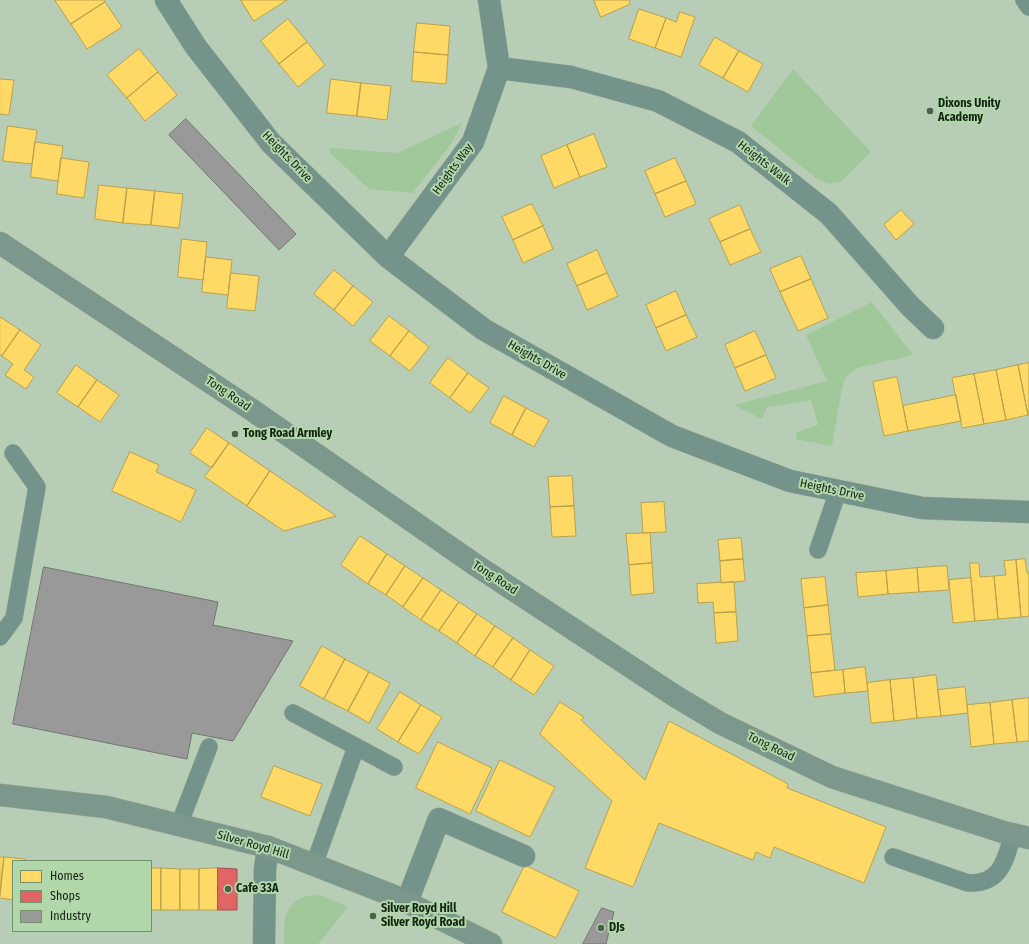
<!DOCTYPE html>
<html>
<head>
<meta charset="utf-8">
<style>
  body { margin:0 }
  #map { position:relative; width:1029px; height:944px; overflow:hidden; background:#b8cdb5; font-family:"Fira Sans Condensed",sans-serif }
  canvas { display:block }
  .legend { position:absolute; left:12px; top:860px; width:140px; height:72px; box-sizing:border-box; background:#b1d7ab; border:1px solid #728f6e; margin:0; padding:5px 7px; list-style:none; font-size:12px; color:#142312 }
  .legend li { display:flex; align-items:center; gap:8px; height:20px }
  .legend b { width:20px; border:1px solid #728f6e }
</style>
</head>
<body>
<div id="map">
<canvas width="1029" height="944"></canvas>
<ul class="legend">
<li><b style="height:11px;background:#ffd966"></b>Homes</li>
<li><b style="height:11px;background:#e06666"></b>Shops</li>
<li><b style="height:11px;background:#999"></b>Industry</li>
</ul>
</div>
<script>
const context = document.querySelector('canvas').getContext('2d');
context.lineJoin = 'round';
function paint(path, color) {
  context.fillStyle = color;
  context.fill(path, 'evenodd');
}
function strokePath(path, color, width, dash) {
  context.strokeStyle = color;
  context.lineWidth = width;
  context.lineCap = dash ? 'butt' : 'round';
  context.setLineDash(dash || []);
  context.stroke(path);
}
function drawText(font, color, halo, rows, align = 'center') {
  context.font = font + ' "Fira Sans Condensed",sans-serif';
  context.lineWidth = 4;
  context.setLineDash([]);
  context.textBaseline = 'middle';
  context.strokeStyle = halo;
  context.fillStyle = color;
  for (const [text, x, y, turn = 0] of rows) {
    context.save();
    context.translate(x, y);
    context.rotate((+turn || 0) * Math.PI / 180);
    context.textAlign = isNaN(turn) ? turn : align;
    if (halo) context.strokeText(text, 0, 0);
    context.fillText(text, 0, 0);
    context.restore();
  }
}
const green = new Path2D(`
  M793,69L871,152L841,182L828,184L817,179L751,126Z
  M462,123L451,144L413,193L369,189L329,152L331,148L397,153Z
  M872,302L913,355L857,368L845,378L841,393L832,446L796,439L797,432L818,425L811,400L767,407L762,419L734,405L827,381L806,335Z
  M312,895L322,896L348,907L318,944H284C284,919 283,901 312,895Z`);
const homes = new Path2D(`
  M55,0H104L105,2L71,24Z
  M241,0H287L254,21Z
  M594,0H629L630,4L601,17Z
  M105,2L122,27L87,49L71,24Z
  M639,9L666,18L655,48L629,39Z
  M680,12L695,17L681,57L655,48L666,18L676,22Z
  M288,19L307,42L279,64L261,41Z
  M417,23L450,26L448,55L414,52Z
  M715,37L739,51L723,78L699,65Z
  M307,42L325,65L298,87L279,64Z
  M139,49L158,72L127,98L107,75Z
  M739,51L763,64L748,92L723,78Z
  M414,52L448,55L446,84L412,81Z
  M158,72L177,95L145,121L127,98Z
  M0,79L14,80L9,115L0,114Z
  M331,79L361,83L357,116L327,113Z
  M361,83L391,86L387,120L357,116Z
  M8,126L37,130L32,164L3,161Z
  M594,134L607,167L580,177L567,145Z
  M35,142L63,146L58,181L31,177Z
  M567,145L580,177L554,188L541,156Z
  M61,158L89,162L84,198L57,194Z
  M675,158L686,181L655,194L645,171Z
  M686,181L696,204L665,217L655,194Z
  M99,185L127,188L123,223L95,219Z
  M127,188L155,191L151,225L123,223Z
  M155,191L183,194L179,228L151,225Z
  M532,204L543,226L513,240L502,217Z
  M740,205L750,229L720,242L709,219Z
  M901,210L914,224L896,240L884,225Z
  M543,226L553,249L523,263L513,240Z
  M750,229L761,252L730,265L720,242Z
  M182,239L207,242L203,280L178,277Z
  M597,250L607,273L577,286L567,264Z
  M801,256L811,279L780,292L770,269Z
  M206,257L232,260L228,295L202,292Z
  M334,270L353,286L334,310L314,294Z
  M231,273L259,276L255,311L227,308Z
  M607,273L618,296L587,310L577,286Z
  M811,279L828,318L798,331L780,292Z
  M353,286L373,302L353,326L334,310Z
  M676,291L686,315L656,328L646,305Z
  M686,315L697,337L666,351L656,328Z
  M389,316L409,331L390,356L370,341Z
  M0,317L20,330L2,356L0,354Z
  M20,330L41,345L24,370L34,377L26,389L5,375L13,364L2,356Z
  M409,331L429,347L410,371L390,356Z
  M755,331L766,355L735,368L725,345Z
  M766,355L776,378L745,391L735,368Z
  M448,358L468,373L450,398L430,383Z
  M1029,363V415H1028L1018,365Z
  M76,365L97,380L78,407L57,393Z
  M1018,365L1028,415L1006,420L996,370Z
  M996,370L1006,420L984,424L974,374Z
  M468,373L489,388L470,413L450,398Z
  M974,374L984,424L962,428L952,378Z
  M897,377L908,431L884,436L873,382Z
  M97,380L119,395L100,422L78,407Z
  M956,395L961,421L908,431L903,406Z
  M504,396L526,408L512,435L490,423Z
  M526,408L549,420L534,447L512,435Z
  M207,428L229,443L212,468L190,453Z
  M229,443L270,471L247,506L205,477Z
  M130,452L159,465L156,472L196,490L181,522L112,491Z
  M270,471L336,516L284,531L247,506Z
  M572,476L574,506L550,507L548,477Z
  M664,502L666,532L643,533L641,503Z
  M574,506L576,536L552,537L550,507Z
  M650,533L652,563L629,565L626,534Z
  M360,536L387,554L368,584L341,565Z
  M741,538L743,559L720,561L718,540Z
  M387,554L405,566L386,595L368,584Z
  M743,559L745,581L721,583L720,561Z
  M1025,559L1027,573H1029V616L1021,617L1016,560Z
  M1016,560L1021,617L998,619L994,576L1006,575L1004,561Z
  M652,563L654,593L631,595L629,565Z
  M970,563H979L980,577L994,576L998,619L975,621Z
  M405,566L423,578L403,607L386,595Z
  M947,566L949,590L919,592L917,568Z
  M917,568L919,592L888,594L886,571Z
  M886,571L888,594L858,597L856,573Z
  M825,577L828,605L804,608L801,579Z
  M423,578L441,590L421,620L403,607Z
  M971,578L975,621L953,623L949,580Z
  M734,582L736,612L714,613L713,602L698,603L697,584Z
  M441,590L459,602L439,631L421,620Z
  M459,602L477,614L457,643L439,631Z
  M828,605L831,634L807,636L804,608Z
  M736,612L738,641L716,643L714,613Z
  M477,614L495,626L475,656L457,643Z
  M495,626L513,638L493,667L475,656Z
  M831,634L835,670L811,673L807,636Z
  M513,638L530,650L511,680L493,667Z
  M322,646L345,659L324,699L300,686Z
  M530,650L554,666L534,695L511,680Z
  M345,659L369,672L348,711L324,699Z
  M865,667L868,691L845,693L843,670Z
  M843,670L845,693L814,697L811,673Z
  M369,672L390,683L369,723L348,711Z
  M936,675L941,716L917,718L913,678Z
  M913,678L917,718L894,721L890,680Z
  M890,680L894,721L871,723L867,683Z
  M965,687L968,713L941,716L938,690Z
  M400,692L421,705L398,742L377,729Z
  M1029,698V741L1017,742L1012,700Z
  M1012,700L1017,742L994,744L990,703Z
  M560,702L584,717L581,720L645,780L669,721L788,784L787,788L886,827L864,883L774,847L770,858L756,852L753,860L659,823L633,887L585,868L612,801L540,734Z
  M990,703L994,744L971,747L967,705Z
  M421,705L442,717L419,754L398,742Z
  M438,742L492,768L470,814L416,788Z
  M500,760L555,787L530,837L476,811Z
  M274,766L322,784L310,816L261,797Z
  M0,857H4L0,895Z
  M4,857L25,859V861H13V900L0,898Z
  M525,865L579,891L556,938L502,912Z
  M151,868H161V910H151Z
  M161,868L180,869V910H161Z
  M218,868V910H199V869Z
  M180,869H199V910H180Z`);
const shops = new Path2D(`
  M218,868L237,869V910H218Z`);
const industry = new Path2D(`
  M186,119L296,234L279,250L169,135Z
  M44,567L218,602L213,625L293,641L233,741L192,733L187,759L13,724Z
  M602,908L614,912L606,944H583Z`);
const lane = new Path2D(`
  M1024,0L1029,7
  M818,550L838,491
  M0,637L14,618L37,487L13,453
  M293,713L394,767
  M179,825L209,747
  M893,857L968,883C1001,884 1005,861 1013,834
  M314,865L356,747`);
const street = new Path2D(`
  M166,0L196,47L271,143L388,257L483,329L672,436L790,481L922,508L1029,512
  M499,68L571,77L658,101L738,142L829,214L910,306L933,328
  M388,257L473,142L499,68L489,0
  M407,902L439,819L524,856
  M264,944L265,869L268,847`);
const secondary = new Path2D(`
  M0,243L252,410L477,566L675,696L720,723L832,777L1003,832L1029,838
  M0,795L106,807L268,847L394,896L491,944`);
const markers = [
  [930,111,4,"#4d5e4b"],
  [235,434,4,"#4d5e4b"],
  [228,889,4,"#4d5e4b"],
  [373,916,4,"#4d5e4b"],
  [601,928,4,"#4d5e4b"]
];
const poiNames = [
  ["Dixons Unity",938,104],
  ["Academy",938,118],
  ["Tong Road Armley",243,434],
  ["Cafe 33A",236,889],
  ["Silver Royd Hill",381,909],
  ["Silver Royd Road",381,923],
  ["DJs",609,928]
];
const streetNames = [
  ["Heights Drive",287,157,46],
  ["Heights Walk",764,163,38],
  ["Heights Way",453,169,-54],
  ["Heights Drive",537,360,30],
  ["Tong Road",228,394,34],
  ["Heights Drive",832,490,12],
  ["Tong Road",495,578,33],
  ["Tong Road",771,747,26],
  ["Silver Royd Hill",253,845,16]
];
paint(green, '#a0c89a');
paint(homes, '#ffd966');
strokePath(homes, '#b8a24d', 1);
paint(shops, '#e06666');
strokePath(shops, '#a3524d', 1);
paint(industry, '#999');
strokePath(industry, '#717670', 1);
strokePath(lane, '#99a996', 18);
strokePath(street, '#99a996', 23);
strokePath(secondary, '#99a996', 23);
strokePath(lane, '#74938b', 17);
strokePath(street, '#74938b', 22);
strokePath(secondary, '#7c978c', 22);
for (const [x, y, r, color] of markers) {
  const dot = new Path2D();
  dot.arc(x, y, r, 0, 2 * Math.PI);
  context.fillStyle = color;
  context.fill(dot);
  strokePath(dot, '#b1d7ab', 1.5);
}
drawText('bold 12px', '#142312', '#b1d7ab', poiNames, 'left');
drawText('12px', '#142312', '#b1d7ab', streetNames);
</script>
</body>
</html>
